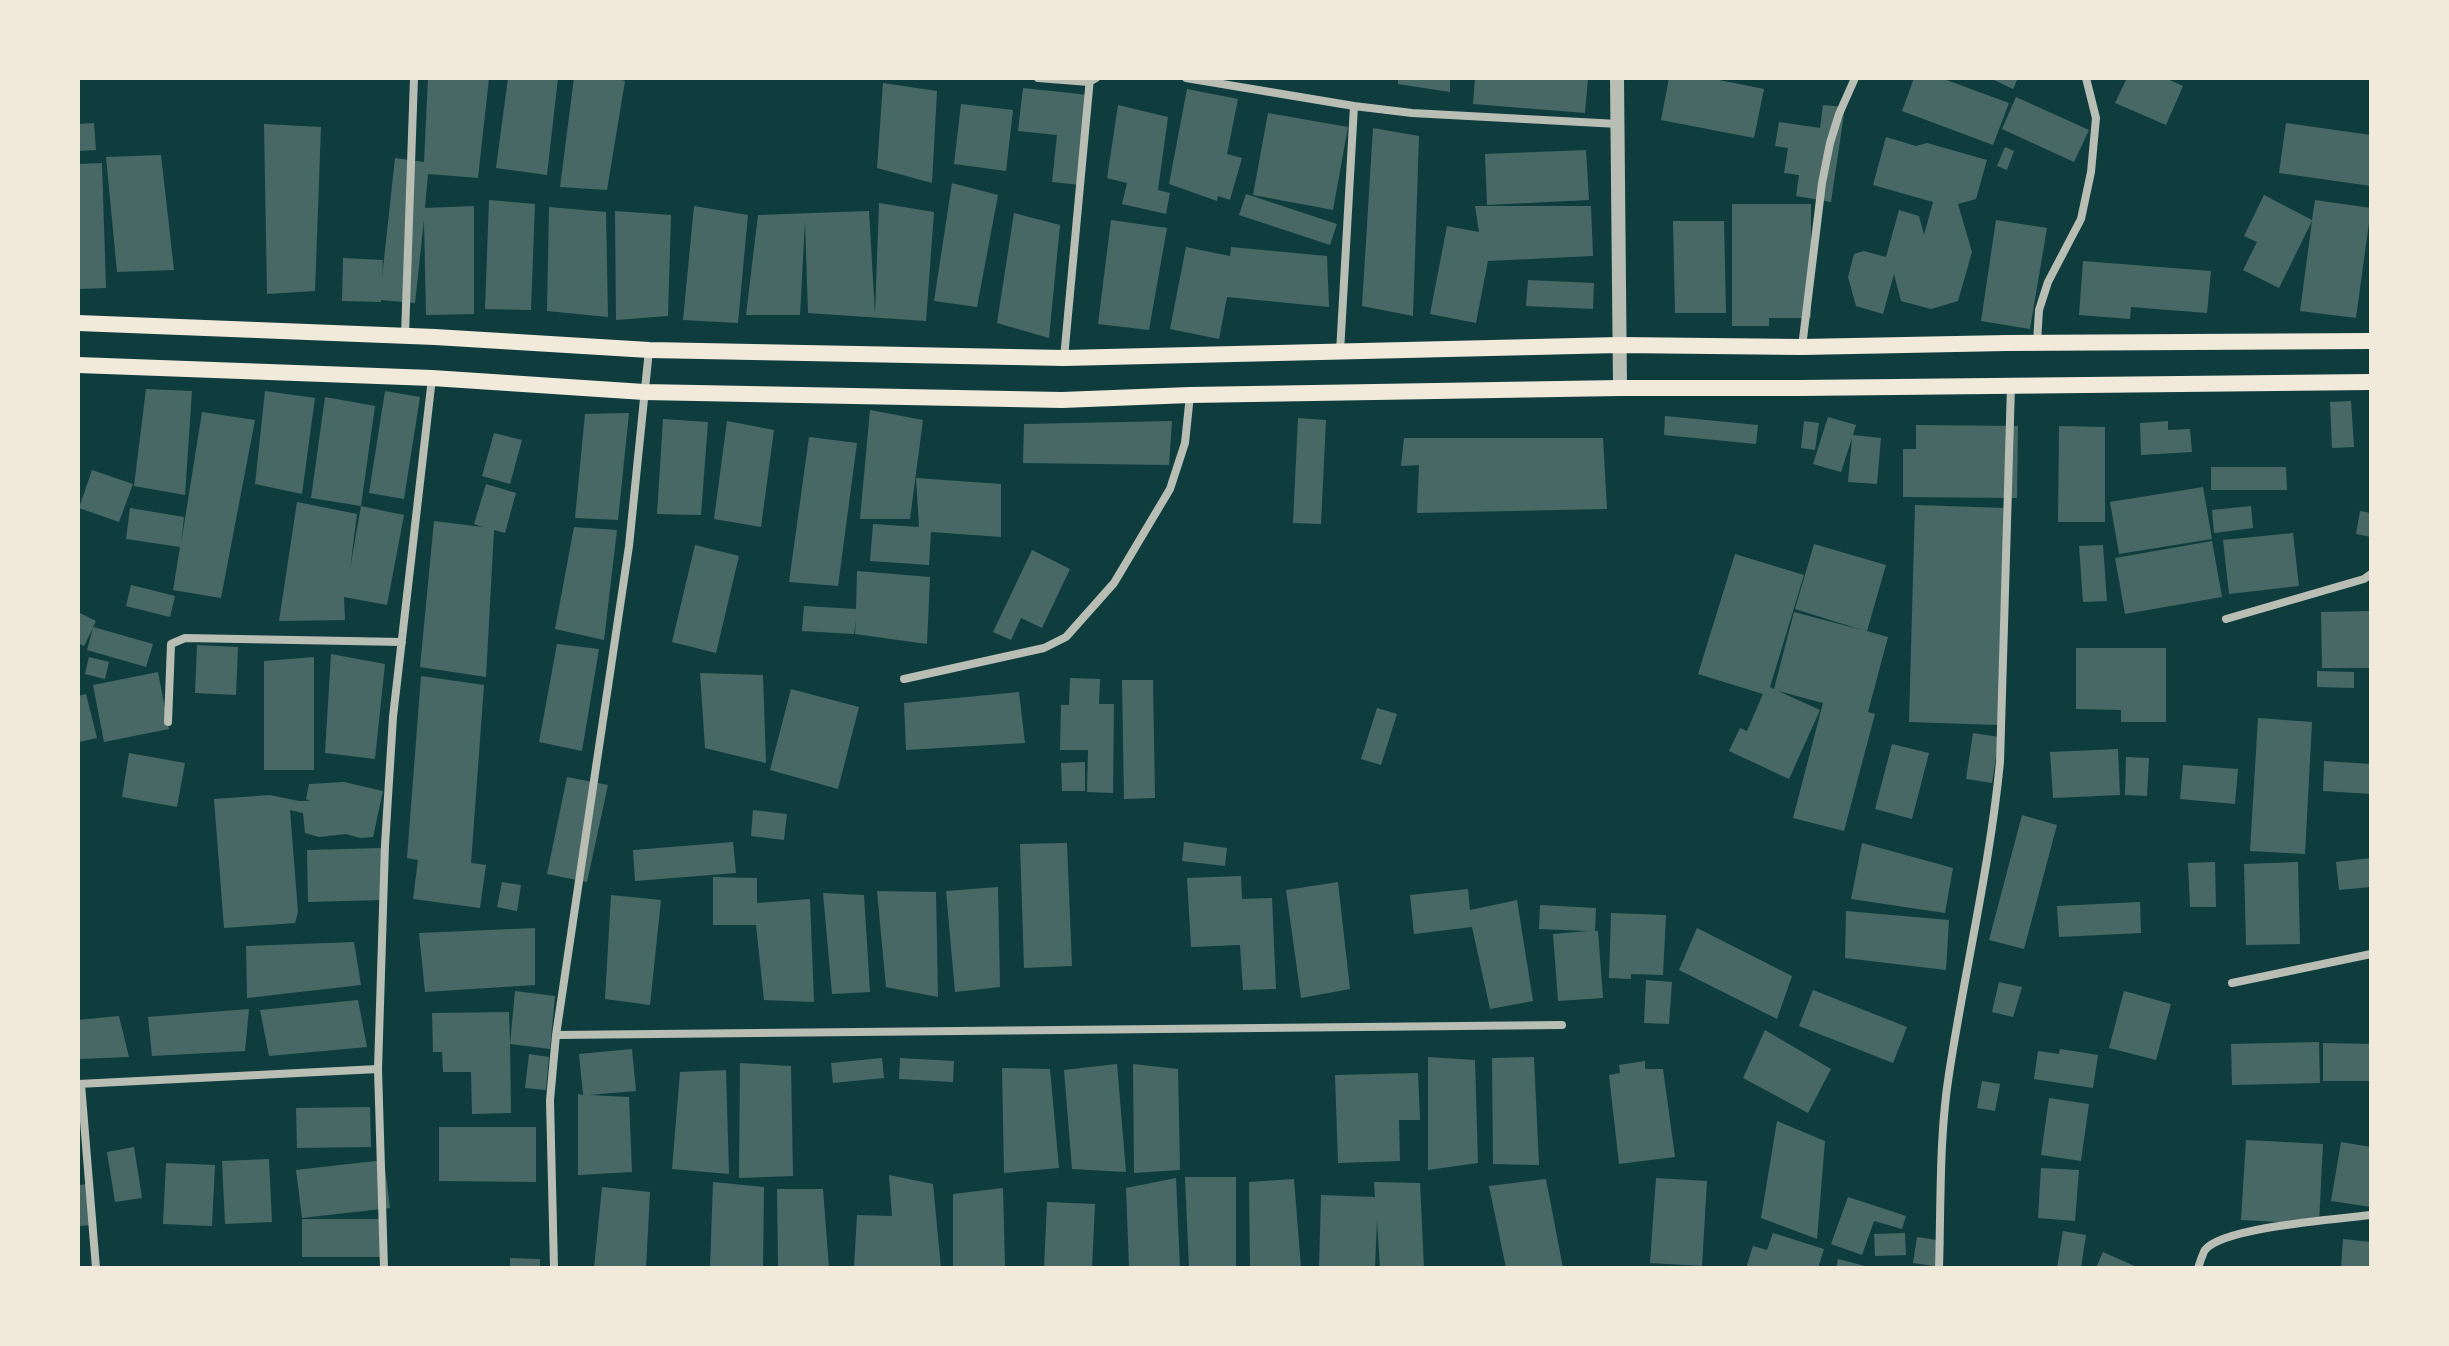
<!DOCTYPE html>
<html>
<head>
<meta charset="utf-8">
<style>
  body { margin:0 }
  #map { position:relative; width:2449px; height:1346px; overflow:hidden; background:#0f3d3e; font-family:"DejaVu Sans",sans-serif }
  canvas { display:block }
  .frame { position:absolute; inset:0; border:80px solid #f1e9da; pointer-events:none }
</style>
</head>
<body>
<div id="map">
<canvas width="2449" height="1346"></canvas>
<div class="frame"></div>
</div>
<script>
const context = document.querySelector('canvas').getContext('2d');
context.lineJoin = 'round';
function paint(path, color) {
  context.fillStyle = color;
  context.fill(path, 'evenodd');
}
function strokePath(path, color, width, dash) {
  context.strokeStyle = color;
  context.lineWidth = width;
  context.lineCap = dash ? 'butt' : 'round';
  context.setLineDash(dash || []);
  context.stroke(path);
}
const building = new Path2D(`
  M428,78H489L478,178L428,174L425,208L474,206V314L426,315L424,220L415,303L381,300V302L342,301L343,258L383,260L382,278L395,158L424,162Z
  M508,78H558L547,175L496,168Z
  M574,78H613L625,81L607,190L560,187Z
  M1398,78H1450V92L1398,84Z
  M1475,78H1588L1585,113L1473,104Z
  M1669,78H1709L1764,89L1754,138L1661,120Z
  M1914,78H1941L2009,103L1993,145L1902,111Z
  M1990,78H2018L2013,89Z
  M2127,78H2165L2183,86L2166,125L2115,103Z
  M883,83L937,91L932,183L877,168Z
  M1023,88L1089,95L1080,185L1052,182L1057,135L1018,131Z
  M1187,89L1238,99L1227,154L1242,158L1230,200L1218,196L1217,201L1169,184Z
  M2016,97L2089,130L2074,162L2002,129Z
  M961,104L1013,110L1006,171L954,164Z
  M1118,105L1168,117L1158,190L1170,193L1166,214L1122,204L1127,183L1107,178Z
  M1823,105L1845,107L1831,202L1796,196L1799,175L1784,173L1788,148L1775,146L1779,122L1820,128Z
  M1268,113L1348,127L1333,210L1253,195Z
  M94,123L96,150L78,151V124Z
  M2286,123L2371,135V186L2279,173Z
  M264,124L321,127L315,291L267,294Z
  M1373,128L1419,136L1413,316L1362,306Z
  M1886,137L1916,146L1927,143L1987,160L1976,199L1958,204L1972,252L1958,301L1931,309L1901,301L1894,274L1883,314L1856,306L1848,277L1854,254L1864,251L1886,257L1899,210L1919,216L1924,235L1933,202L1873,185Z
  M2005,147L2014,151L2007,170L1997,166Z
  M1586,150L1589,200L1487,205L1485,154Z
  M161,155L174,270L117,272L106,157Z
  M102,163L106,288L78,289V164Z
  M952,183L998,195L977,307L934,301Z
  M1246,194L1337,224L1330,245L1239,215Z
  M2264,195L2312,220L2315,200L2371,208L2356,318L2300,311L2312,221L2279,288L2243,270L2257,242L2244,236Z
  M489,200L535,204L531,310L485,309Z
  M879,203L934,212L926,321L808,313L805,221L800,315H746L758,215L869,211L875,314Z
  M1732,204H1811V318H1769V326H1732Z
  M694,206L748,215L738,323L683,320Z
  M1475,206H1591L1593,256L1488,261L1476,323L1430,314L1447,226L1479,232Z
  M549,207L606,212L608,317L547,311Z
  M615,211L671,215L668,316L616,320Z
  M1014,213L1060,225L1049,338L997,323Z
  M1111,220L1167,228L1149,330L1098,324Z
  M1996,220L2047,228L2030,329L1981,321Z
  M1673,221H1724L1726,313H1675Z
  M1186,247L1230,256L1231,247L1327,256L1329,307L1227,297L1219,339L1170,329Z
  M2083,261L2211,271L2207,313L2131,307L2130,319L2079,315Z
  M1528,280L1594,283L1593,309L1526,306Z
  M146,389L192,391L185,495L134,486Z
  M265,391L315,398L302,494L255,484Z
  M385,391L420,397L404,499L369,493Z
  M325,397L375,406L361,506L311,498Z
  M2351,401L2354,447L2332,448L2330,402Z
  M870,410L923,420L910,519H860Z
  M202,412L255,420L221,598L173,590L180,547L126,539L130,508L184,517L181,544Z
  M629,413L618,520L575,518L585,414Z
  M1665,416L1758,425L1756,444L1664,435Z
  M1828,417L1856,425L1853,435L1881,438L1877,484L1848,482L1852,438L1841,472L1813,464Z
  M1298,418L1326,420L1321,524L1293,523Z
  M663,419L708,422L701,515L657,514Z
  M727,421L774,430L761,527L714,519Z
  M1172,421L1169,465L1023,463L1024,424Z
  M1804,421L1819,423L1815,450L1801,448Z
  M2168,421V430L2190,429L2192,452L2141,455L2140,423Z
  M1916,425L2018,426L2017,498L1903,497V449H1916Z
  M2059,426L2105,427V522H2058Z
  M494,433L522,440L510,484L482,476Z
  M809,437L857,443L838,586L789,582Z
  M1404,438H1603L1607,509L1417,513L1419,465L1401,466Z
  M2211,467H2286L2287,490H2211Z
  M92,470L133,484L119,522L79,508Z
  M916,478L1001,484V537L931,532L929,565L870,561L873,524L919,527Z
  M486,484L516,493L505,533L494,530L486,677L420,667L434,521L483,527L474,524Z
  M2203,487L2212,539L2119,554L2110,502Z
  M297,502L357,514L350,569L361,506L404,515L387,605L344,597L345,620L279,621Z
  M1915,505L2005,508L1998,725L1909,722Z
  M2251,506L2253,528L2214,533L2212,510Z
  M2360,511L2371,513V537L2356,534Z
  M574,527L617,530L604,640L555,629Z
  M2293,533L2299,586L2229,594L2223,540Z
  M2212,541L2222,597L2125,614L2115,558Z
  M1814,544L1886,565L1867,631L1888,637L1868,712L1875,714L1844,831L1793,818L1823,703L1778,691L1820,710L1789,779L1729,751L1740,728L1747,731L1763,694L1698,674L1735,554L1804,575L1770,687L1774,689L1794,612L1862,630L1795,609Z
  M695,545L739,556L716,653L672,642Z
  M2103,545L2107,601L2083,602L2079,546Z
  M1032,550L1070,569L1042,628L1021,618L1011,640L993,632Z
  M857,571L930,577L927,644L855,634L856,620L854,634L802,631L804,606L856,609Z
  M131,585L175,596L170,617L126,606Z
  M2370,611L2371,668H2322L2321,612Z
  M78,612L96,621L93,627L153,644L146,667L87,650L93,628L84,646L78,643Z
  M557,644L599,649L582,751L539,742Z
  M197,645L238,647L236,695L195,693Z
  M2076,648H2166V722H2121V710L2076,709Z
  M331,654L385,664L375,759L325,753Z
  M89,657L109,662L105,679L85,674Z
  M314,657V770H264V661Z
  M2317,671L2354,672V688L2317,687Z
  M158,672L169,729L104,742L93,685Z
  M700,673L763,675L766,763L705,748Z
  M421,676L484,685L471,863L486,865L480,908L413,899L418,860L407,858Z
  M1070,678L1100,679L1099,704H1114L1113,793L1087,792L1088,750H1060L1061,705H1069Z
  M1122,680H1153L1155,798L1124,799Z
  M791,689L859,707L838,789L770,770Z
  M1019,692L1025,743L906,750L904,703Z
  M86,694L97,738L79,742L78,696Z
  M1377,708L1397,714L1381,765L1361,759Z
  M2258,718L2312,722L2305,854L2250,851Z
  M1973,733L1999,737L1992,783L1966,779Z
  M1892,744L1929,753L1912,819L1875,809Z
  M2118,749L2120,795L2053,798L2050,752Z
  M129,753L185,763L177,807L122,797Z
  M2126,757L2149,758L2147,796L2125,795Z
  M2324,761L2371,764V794L2323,791Z
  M1085,762V791H1062L1061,763Z
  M2183,765L2238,769L2235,804L2180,799Z
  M567,777L608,785L587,882L547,874Z
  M344,782L383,791L373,837L360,838L346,834L319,837L305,833L303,813L290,810L298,912L295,923L224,928L214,799L270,795L299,801H310L306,799L309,784Z
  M753,810L787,814L784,840L751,836Z
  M2022,815L2057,825L2024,949L1989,940Z
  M733,842L736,873L635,881L633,850Z
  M1184,842L1227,848L1225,866L1182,861Z
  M1067,843L1072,966L1024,968L1020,844Z
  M1862,843L1953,868L1945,913L1851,899Z
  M381,848L382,900L308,902L307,850Z
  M2371,858V887L2339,890L2336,862Z
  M2215,862L2216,907H2190L2188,863Z
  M2298,862L2300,944L2246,945L2244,864Z
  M1241,876L1242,899L1272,898L1276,989L1243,990L1240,945L1191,947L1187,878Z
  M713,877L757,878V903L810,899L814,1002L764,1000L756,925H713Z
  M502,882L521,885L517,911L497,907Z
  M1338,882L1350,989L1301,998L1286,890Z
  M998,887L1000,987L955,992L946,891Z
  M1468,889L1470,910L1517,900L1533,1001L1490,1009L1472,927L1414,934L1410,895Z
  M877,891L936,892L938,997L886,987Z
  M823,893L864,895L870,992L832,994Z
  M611,895L661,900L650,1005L605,999Z
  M2140,902L2141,933L2059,937L2057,906Z
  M1540,905L1596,908L1595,931H1598L1603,998L1558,1001L1553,934L1588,931L1539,929Z
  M1846,911L1949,920L1946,970L1845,958Z
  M1611,913L1666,915L1663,975L1631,974V979L1609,978Z
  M535,928V985L425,992L419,933Z
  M1697,928L1792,976L1777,1019L1679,970Z
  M354,942L361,985L247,998L246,946Z
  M1646,980L1672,982L1669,1024L1644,1023Z
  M1999,982L2022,987L2013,1017L1992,1012Z
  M1813,990L1907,1027L1893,1063L1799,1026Z
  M515,991L555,996L550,1049L510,1044L511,1113L472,1114L471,1072H443L442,1052H433L432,1013L509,1012L510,1044Z
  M2124,991L2171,1004L2156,1060L2109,1048Z
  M358,1000L367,1047L269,1056L260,1010Z
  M249,1009L245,1051L152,1056L148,1017Z
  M119,1016L129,1057L78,1059V1020Z
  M1765,1030L1831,1069L1808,1113L1743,1078Z
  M2319,1042L2320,1083L2232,1085L2231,1044Z
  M2323,1043L2371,1044V1081H2323Z
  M632,1049L636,1091L589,1095L629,1097L632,1172L578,1175V1094L583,1095L579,1054Z
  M2060,1049L2098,1055L2093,1088L2034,1079L2038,1051L2059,1054Z
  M529,1054L549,1057L546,1090L525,1088Z
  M1428,1057L1475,1060L1478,1163L1428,1170Z
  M1534,1057L1539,1165L1493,1164L1492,1058Z
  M882,1058L884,1078L833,1083L831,1063Z
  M900,1058L954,1061L953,1082L899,1079Z
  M1645,1061V1069H1663L1675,1157L1619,1164L1609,1075L1620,1073L1619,1065Z
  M740,1063L791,1066L793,1176L739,1178Z
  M1117,1064L1126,1172L1072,1169L1064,1070Z
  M1133,1064L1178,1069L1180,1170L1134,1173Z
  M1002,1068L1050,1069L1059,1168L1004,1173Z
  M726,1070L729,1174L672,1169L680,1072Z
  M1418,1073L1420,1120H1399L1400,1161L1338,1163L1335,1075Z
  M1982,1081L2000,1084L1995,1111L1977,1108Z
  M2049,1098L2089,1104L2081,1161L2041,1155Z
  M370,1107L371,1147L297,1148L296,1108Z
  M1777,1121L1825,1141L1817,1239L1761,1218Z
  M439,1127H536V1182L439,1181Z
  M2246,1140L2323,1144L2319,1224L2241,1220Z
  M2341,1142L2371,1147V1207L2331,1201Z
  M134,1147L142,1198L115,1202L107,1152Z
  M269,1159L272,1222L225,1224L222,1161Z
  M384,1160L390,1208L302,1218L296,1170Z
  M166,1163L215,1165L212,1226L163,1224Z
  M2041,1168L2079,1170L2075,1221L2038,1218Z
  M889,1175L933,1184L941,1268H854L857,1215L892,1216Z
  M1185,1177H1236V1268H1189Z
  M1176,1178L1180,1268H1129L1126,1188Z
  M1656,1178L1707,1181L1702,1266L1650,1263Z
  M1294,1179L1301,1268H1250L1249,1182Z
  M1546,1179L1563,1268H1506L1489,1186Z
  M713,1182L764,1187L763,1268H710Z
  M1374,1182L1420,1183L1424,1268H1380L1377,1221L1375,1268H1319L1321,1195L1375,1197Z
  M90,1184L93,1225L78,1226V1185Z
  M602,1187L650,1192L646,1268H594Z
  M1003,1188L1005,1268H953V1194Z
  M777,1189H823L829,1268H778Z
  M1848,1197L1906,1216L1902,1229L1874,1221L1862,1255L1831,1244Z
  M1047,1202L1095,1204L1092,1268H1044Z
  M302,1219H382L383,1257H302Z
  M2063,1231L2086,1235L2081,1268H2057Z
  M1773,1233L1824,1249L1818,1268H1746L1753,1246L1767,1250Z
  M1905,1233L1906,1255L1875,1256L1874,1234Z
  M1917,1237L1944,1241L1940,1267L1913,1263Z
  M2343,1239L2371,1242V1268H2341Z
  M2103,1252L2139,1268H2096Z
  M510,1258L540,1259V1268H510Z
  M1838,1259L1869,1267V1268H1836Z`);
const minor = new Path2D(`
  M1038,78L1089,82L1096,78
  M1186,78L1354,106L1412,113L1618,124
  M405,335L414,78
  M2037,342L2039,310L2048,282L2081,219L2091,172L2096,118L2086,78
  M1802,347L1822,183L1830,143L1839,114L1855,78
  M1340,352L1354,106
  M1064,358L1090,78
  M2226,619L2364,579L2371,574
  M904,679L1044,648L1066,637L1114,583L1170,489L1185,443L1190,395
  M168,722L171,644L185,638L402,642
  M2232,983L2371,954
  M556,1035L1562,1025
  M78,1084L378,1069
  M81,1084L96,1268
  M384,1268L378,1069L385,845L393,717L432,378
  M554,1268L550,1100L556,1035L629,546L649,350
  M1939,1268C1941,1204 1939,1137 1949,1074C1965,969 1990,866 2000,762L2011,386
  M2198,1268C2200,1263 2202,1255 2205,1250C2223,1227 2339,1219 2371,1215`);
const tertiary = new Path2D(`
  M1617,78L1620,388`);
const secondary = new Path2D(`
  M78,323L435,337L649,350L1064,358L1619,345L1802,347L2007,343L2371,341
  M78,365L432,378L644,392L1062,400L1190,395L1620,388H1800L2371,382`);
paint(building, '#486865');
strokePath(minor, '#b8beb3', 8);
strokePath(tertiary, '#b8beb3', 14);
strokePath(secondary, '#f1e9da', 16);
</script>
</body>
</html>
